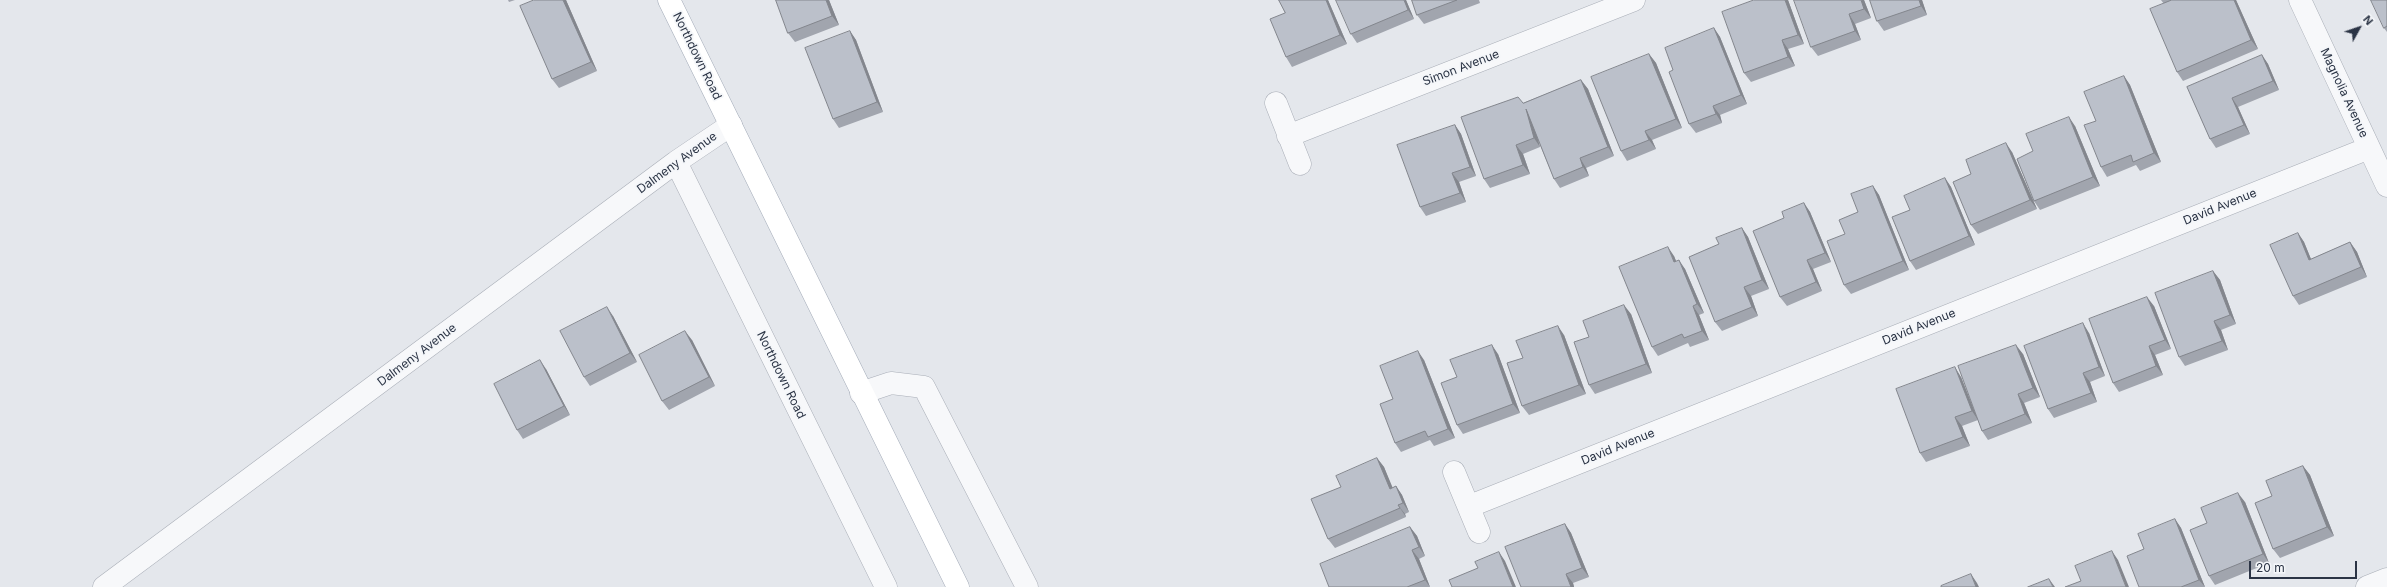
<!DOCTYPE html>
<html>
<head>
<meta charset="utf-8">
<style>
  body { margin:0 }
  #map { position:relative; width:2387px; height:587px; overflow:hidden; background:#e4e7ec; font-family:Inter,sans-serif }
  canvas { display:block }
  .north { position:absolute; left:2339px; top:8px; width:40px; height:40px; -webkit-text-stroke:3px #f4f6f9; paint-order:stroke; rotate:50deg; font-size:11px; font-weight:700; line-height:16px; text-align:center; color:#2b3445 }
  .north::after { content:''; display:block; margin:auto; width:14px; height:18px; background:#2b3445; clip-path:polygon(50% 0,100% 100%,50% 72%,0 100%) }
  .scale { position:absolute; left:2249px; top:561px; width:108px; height:18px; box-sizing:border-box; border:2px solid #2b3445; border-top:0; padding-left:5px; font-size:12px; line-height:14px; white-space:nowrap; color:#2b3445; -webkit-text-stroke:3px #f4f6f9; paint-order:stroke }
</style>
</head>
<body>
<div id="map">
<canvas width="2387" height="587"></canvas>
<div class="north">N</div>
<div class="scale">20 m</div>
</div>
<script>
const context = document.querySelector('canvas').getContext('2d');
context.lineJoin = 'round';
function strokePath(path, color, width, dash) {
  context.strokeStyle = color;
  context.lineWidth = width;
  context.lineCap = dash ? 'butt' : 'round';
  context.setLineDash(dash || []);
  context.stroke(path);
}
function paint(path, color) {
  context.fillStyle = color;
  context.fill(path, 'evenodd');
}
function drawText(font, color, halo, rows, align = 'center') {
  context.font = font + ' Inter,sans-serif';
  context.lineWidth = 3.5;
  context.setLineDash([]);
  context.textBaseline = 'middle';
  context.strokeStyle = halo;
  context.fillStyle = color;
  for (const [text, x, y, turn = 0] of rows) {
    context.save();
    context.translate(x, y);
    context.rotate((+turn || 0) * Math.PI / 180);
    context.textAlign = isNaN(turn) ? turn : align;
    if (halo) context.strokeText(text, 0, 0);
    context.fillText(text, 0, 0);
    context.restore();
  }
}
const minor = new Path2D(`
  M2300,0L2387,186
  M1276,103L1300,164
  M1288,136L1634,0
  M676,162L886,587
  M861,393L891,383L924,387L1027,587
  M1454,472L1479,532
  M1470,506L2369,148
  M104,587L676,162L731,125
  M2367,587L2387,579`);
const major = new Path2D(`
  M669,0L958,587`);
const wall = new Path2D(`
  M508,0H515L509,2Z
  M534,0H566L597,71L559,88L552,79Z
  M776,0H829L839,25L795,42L788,33Z
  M1279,0H1328L1347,44L1292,67L1286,57L1285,13Z
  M1406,0L1414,19L1357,43L1351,34Z
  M1412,0H1479L1480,3L1424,24L1417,15Z
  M1754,0H1788L1804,44L1788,49L1795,66L1751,82L1744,73Z
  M1864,0L1871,18L1855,24L1861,40L1818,56L1811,47Z
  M1870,0H1922L1927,15L1884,31L1877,21Z
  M2161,0H2236L2258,49L2183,81L2177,72L2164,4Z
  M2387,0V32L2384,28Z
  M1714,28L1720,37L1747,104L1720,115L1722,123L1696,133L1689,124L1673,70Z
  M850,31L856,40L883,112L839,128L833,119Z
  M1649,54L1656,63L1682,128L1652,140L1656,149L1627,161L1621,151Z
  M2262,55L2268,64L2279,90L2238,107L2250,134L2216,148L2210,139L2187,87Z
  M2124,76L2130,85L2161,162L2140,171L2136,165L2107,177L2101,167L2096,121Z
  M1581,80L1588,89L1614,156L1586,168L1589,176L1560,188L1554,179L1538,140L1540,147L1523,154L1530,174L1490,188L1484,179L1523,103Z
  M1455,125L1461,134L1476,176L1459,182L1466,202L1426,216L1420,207Z
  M2075,126L2100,186L2040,210L2034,201L2033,151Z
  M2012,152L2037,209L1978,234L1971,225V174Z
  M1945,178L1951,187L1975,245L1916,270L1910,261V210Z
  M1873,186L1879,195L1909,270L1851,294L1844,285L1845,234L1858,212Z
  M1804,203L1810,212L1831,262L1813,269L1822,291L1787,306L1780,297L1784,218Z
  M1742,228L1748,237L1769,289L1751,296L1758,316L1722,331L1715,322L1719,244Z
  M2298,233L2304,242L2311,259L2350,242L2357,252L2367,277L2299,305L2293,296Z
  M1674,256L1676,261L1685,269L1704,313L1699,315L1709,340L1690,347L1688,343L1658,356L1652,347Z
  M2213,271L2220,280L2236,324L2221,330L2228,350L2185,366L2179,357Z
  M2154,306L2171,349L2155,355L2163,375L2119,392L2113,383Z
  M1631,314L1652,373L1595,394L1589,385V337Z
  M613,316L637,362L590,386L584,377Z
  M2089,333L2105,376L2090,382L2097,402L2054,418L2048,409Z
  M1564,335L1586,394L1529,415L1522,406L1523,358Z
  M692,340L715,386L669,410L662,401Z
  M1498,354L1520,413L1463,434L1457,425V377Z
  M2023,354L2040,397L2024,403L2032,423L1988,440L1982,431L1978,420L1962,426L1970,446L1926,462L1920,453L1961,377L1977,417Z
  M1424,360L1455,438L1434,446L1430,440L1401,452L1395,443L1393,399Z
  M546,369L570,415L523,439L517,430Z
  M1377,458L1384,467L1392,488L1396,486L1402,495L1409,512L1405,514L1406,517L1335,548L1328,539L1341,487Z
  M2303,466L2310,475L2334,536L2280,558L2273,549L2272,496Z
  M2245,502L2269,563L2215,585L2209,576L2207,523Z
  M2175,519L2181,528L2205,587H2139Z
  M1565,524L1571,533L1589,577L1573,583L1574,587H1521Z
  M1410,527L1417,536L1425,556L1419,559L1430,587H1329Z`);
const shadedWall = new Path2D(`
  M563,0H566L597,71L591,62Z
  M826,0H829L839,25L832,16Z
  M1326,0H1328L1347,44L1340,35Z
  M1404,0H1406L1414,19L1408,10Z
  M1785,0H1788L1804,44L1798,35Z
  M1861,0H1864L1871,18L1864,9Z
  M1919,0H1922L1927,15L1921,6Z
  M2234,0H2236L2258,49L2251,40Z
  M1849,14L1855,24L1861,40L1855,31Z
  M1714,28L1720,37L1747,104L1741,95Z
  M850,31L856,40L883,112L877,102Z
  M1782,40L1788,49L1795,66L1788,57Z
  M1649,54L1656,63L1682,128L1676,119Z
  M2262,55L2268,64L2279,90L2273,81Z
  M2124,76L2130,85L2161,162L2154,153Z
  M1581,80L1588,89L1614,156L1608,147Z
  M2232,98L2238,107L2250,134L2244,125Z
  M1713,106L1720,115L1722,123L1716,114Z
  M1526,109L1532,118L1540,147L1534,138Z
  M2069,117L2075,126L2100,186L2093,177Z
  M1455,125L1461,134L1476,176L1470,167Z
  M1645,131L1652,140L1656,149L1649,140Z
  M2006,143L2012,152L2037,209L2030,200Z
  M1516,145L1523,154L1530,174L1523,165Z
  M1580,158L1586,168L1589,176L1583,167Z
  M1452,173L1459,182L1466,202L1460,193Z
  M1945,178L1951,187L1975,245L1969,236Z
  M1873,186L1879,195L1909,270L1903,261Z
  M1804,203L1810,212L1831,262L1825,253Z
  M1742,228L1748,237L1769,289L1762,280Z
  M2298,233L2304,242L2315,269L2309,260Z
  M2350,242L2357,252L2367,277L2361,267Z
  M1668,247L1674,256L1680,271L1674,262Z
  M1679,260L1685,269L1704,313L1697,304Z
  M1807,260L1813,269L1822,291L1816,282Z
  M2213,271L2220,280L2236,324L2230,315Z
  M1744,287L1751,296L1758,316L1752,307Z
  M2147,297L2154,306L2171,349L2165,340Z
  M1624,305L1631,314L1652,373L1646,364Z
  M1693,306L1699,315L1709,340L1702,331Z
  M607,307L613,316L637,362L630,353Z
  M2214,321L2221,330L2228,350L2222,341Z
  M2083,323L2089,333L2105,376L2099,367Z
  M1558,326L1564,335L1586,394L1579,385Z
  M685,331L692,340L715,386L709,377Z
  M1492,345L1498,354L1520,413L1513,404Z
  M2016,345L2023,354L2040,397L2033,388Z
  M2149,346L2155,355L2163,375L2156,366Z
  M1418,351L1424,360L1455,438L1448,429Z
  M540,360L546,369L570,415L564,406Z
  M1955,367L1961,377L1978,420L1972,411Z
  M2083,373L2090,382L2097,402L2091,393Z
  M2018,394L2024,403L2032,423L2025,414Z
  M1955,417L1962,426L1970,446L1963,437Z
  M1377,458L1384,467L1397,498L1390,489Z
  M2303,466L2310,475L2334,536L2327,527Z
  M1396,486L1402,495L1409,512L1403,503Z
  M2238,493L2245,502L2269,563L2263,554Z
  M1398,505L1405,514L1406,517Z
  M2175,519L2181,528L2205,587L2199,580Z
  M1565,524L1571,533L1589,577L1582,568Z
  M1410,527L1417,536L1425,556L1419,547Z
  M1412,550L1419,559L1430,587L1425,580Z
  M2112,551L2118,560L2129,587H2126Z
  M1499,552L1505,561L1516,587H1513Z
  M1566,574L1573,583L1574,587H1571Z
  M1971,574L1977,583L1979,587H1976Z
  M2049,579L2055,587H2053Z`);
const building = new Path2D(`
  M534,0H563L591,62L552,79L520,6Z
  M776,0H826L832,16L788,33Z
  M1279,0H1326L1340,35L1286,57L1270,19L1285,13Z
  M1336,0H1404L1408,10L1351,34Z
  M1412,0H1457L1417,15Z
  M1754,0H1785L1798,35L1782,40L1788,57L1744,73L1722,12Z
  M1794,0H1861L1864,9L1849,14L1855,31L1811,47Z
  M1870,0H1919L1921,6L1877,21Z
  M2172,0H2234L2251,40L2177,72L2150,9Z
  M2371,0H2387V26L2384,28Z
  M1714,28L1741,95L1713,106L1716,114L1689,124L1669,72L1673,70L1665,48Z
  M850,31L877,102L833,119L805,48Z
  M1649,54L1676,119L1645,131L1649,140L1621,151L1591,77Z
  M2262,55L2273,81L2232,98L2244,125L2210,139L2187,87Z
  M2124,76L2154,153L2133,162L2131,155L2101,167L2084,125L2096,121L2084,92Z
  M1581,80L1608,147L1580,158L1583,167L1554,179L1526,109L1534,138L1516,145L1523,165L1484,179L1461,117L1518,97L1523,103Z
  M2069,117L2093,177L2034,201L2017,159L2033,151L2026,134Z
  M1455,125L1470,167L1452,173L1460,193L1420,207L1397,145Z
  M2006,143L2030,200L1971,225L1953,182L1971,174L1966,160Z
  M1945,178L1969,236L1910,261L1892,217L1910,210L1904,196Z
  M1873,186L1903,261L1844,285L1827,241L1845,234L1839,220L1858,212L1851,194Z
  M1804,203L1825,253L1807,260L1816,282L1780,297L1753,231L1784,218L1782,212Z
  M1742,228L1762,280L1744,287L1752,307L1715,322L1689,257L1719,244L1716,238Z
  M2298,233L2309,260L2350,242L2361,267L2293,296L2270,245Z
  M1668,247L1674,262L1679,260L1697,304L1693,306L1702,331L1684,338L1682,334L1652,347L1619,267Z
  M2213,271L2230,315L2214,321L2222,341L2179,357L2155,293Z
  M2147,297L2165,340L2149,346L2156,366L2113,383L2089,319Z
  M1624,305L1646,364L1589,385L1574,342L1589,337L1583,321Z
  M607,307L630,353L584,377L560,331Z
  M2083,323L2099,367L2083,373L2091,393L2048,409L2024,346Z
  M1558,326L1579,385L1522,406L1507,363L1523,358L1516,341Z
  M685,331L709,377L662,401L639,355Z
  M1492,345L1513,404L1457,425L1441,383L1457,377L1450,360Z
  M2016,345L2033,388L2018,394L2025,414L1982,431L1958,366Z
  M1418,351L1448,429L1428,437L1425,431L1395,443L1380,404L1393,399L1380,366Z
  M540,360L564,406L517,430L494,384Z
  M1955,367L1972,411L1955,417L1963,437L1920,453L1896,389Z
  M1377,458L1390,489L1396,486L1403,503L1398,505L1400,508L1328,539L1311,499L1341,487L1336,476Z
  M2303,466L2327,527L2273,549L2255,503L2272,496L2266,481Z
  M2238,493L2263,554L2209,576L2190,530L2207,523L2201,508Z
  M2175,519L2199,580L2181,587H2139L2127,556L2144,549L2138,534Z
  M1565,524L1582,568L1566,574L1571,587H1521L1505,547Z
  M1410,527L1419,547L1412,550L1425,580L1407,587H1329L1320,564Z
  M2112,551L2126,587H2065L2081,581L2075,566Z
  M1499,552L1513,587H1452L1449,580L1478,568L1475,562Z
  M1971,574L1976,587H1941V586Z
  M2049,579L2053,587H2028Z`);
const streetNames = [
  ["Northdown Road",697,56,64],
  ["Simon Avenue",1461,68,-21],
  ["Magnolia Avenue",2344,93,65],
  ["Dalmeny Avenue",677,163,-36],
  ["David Avenue",2220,207,-22],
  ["David Avenue",1919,327,-22],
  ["Dalmeny Avenue",417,355,-37],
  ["Northdown Road",781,375,64],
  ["David Avenue",1618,447,-22]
];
strokePath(minor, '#a9aeb7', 23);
strokePath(major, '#a3abb8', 23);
strokePath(minor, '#f7f8fa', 22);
strokePath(major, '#fff', 22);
paint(wall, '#a1a5ae');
paint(shadedWall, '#83868d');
paint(building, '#bbc0ca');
strokePath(building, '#83868d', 1);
drawText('12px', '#2b3445', '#f4f6f9', streetNames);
</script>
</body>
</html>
